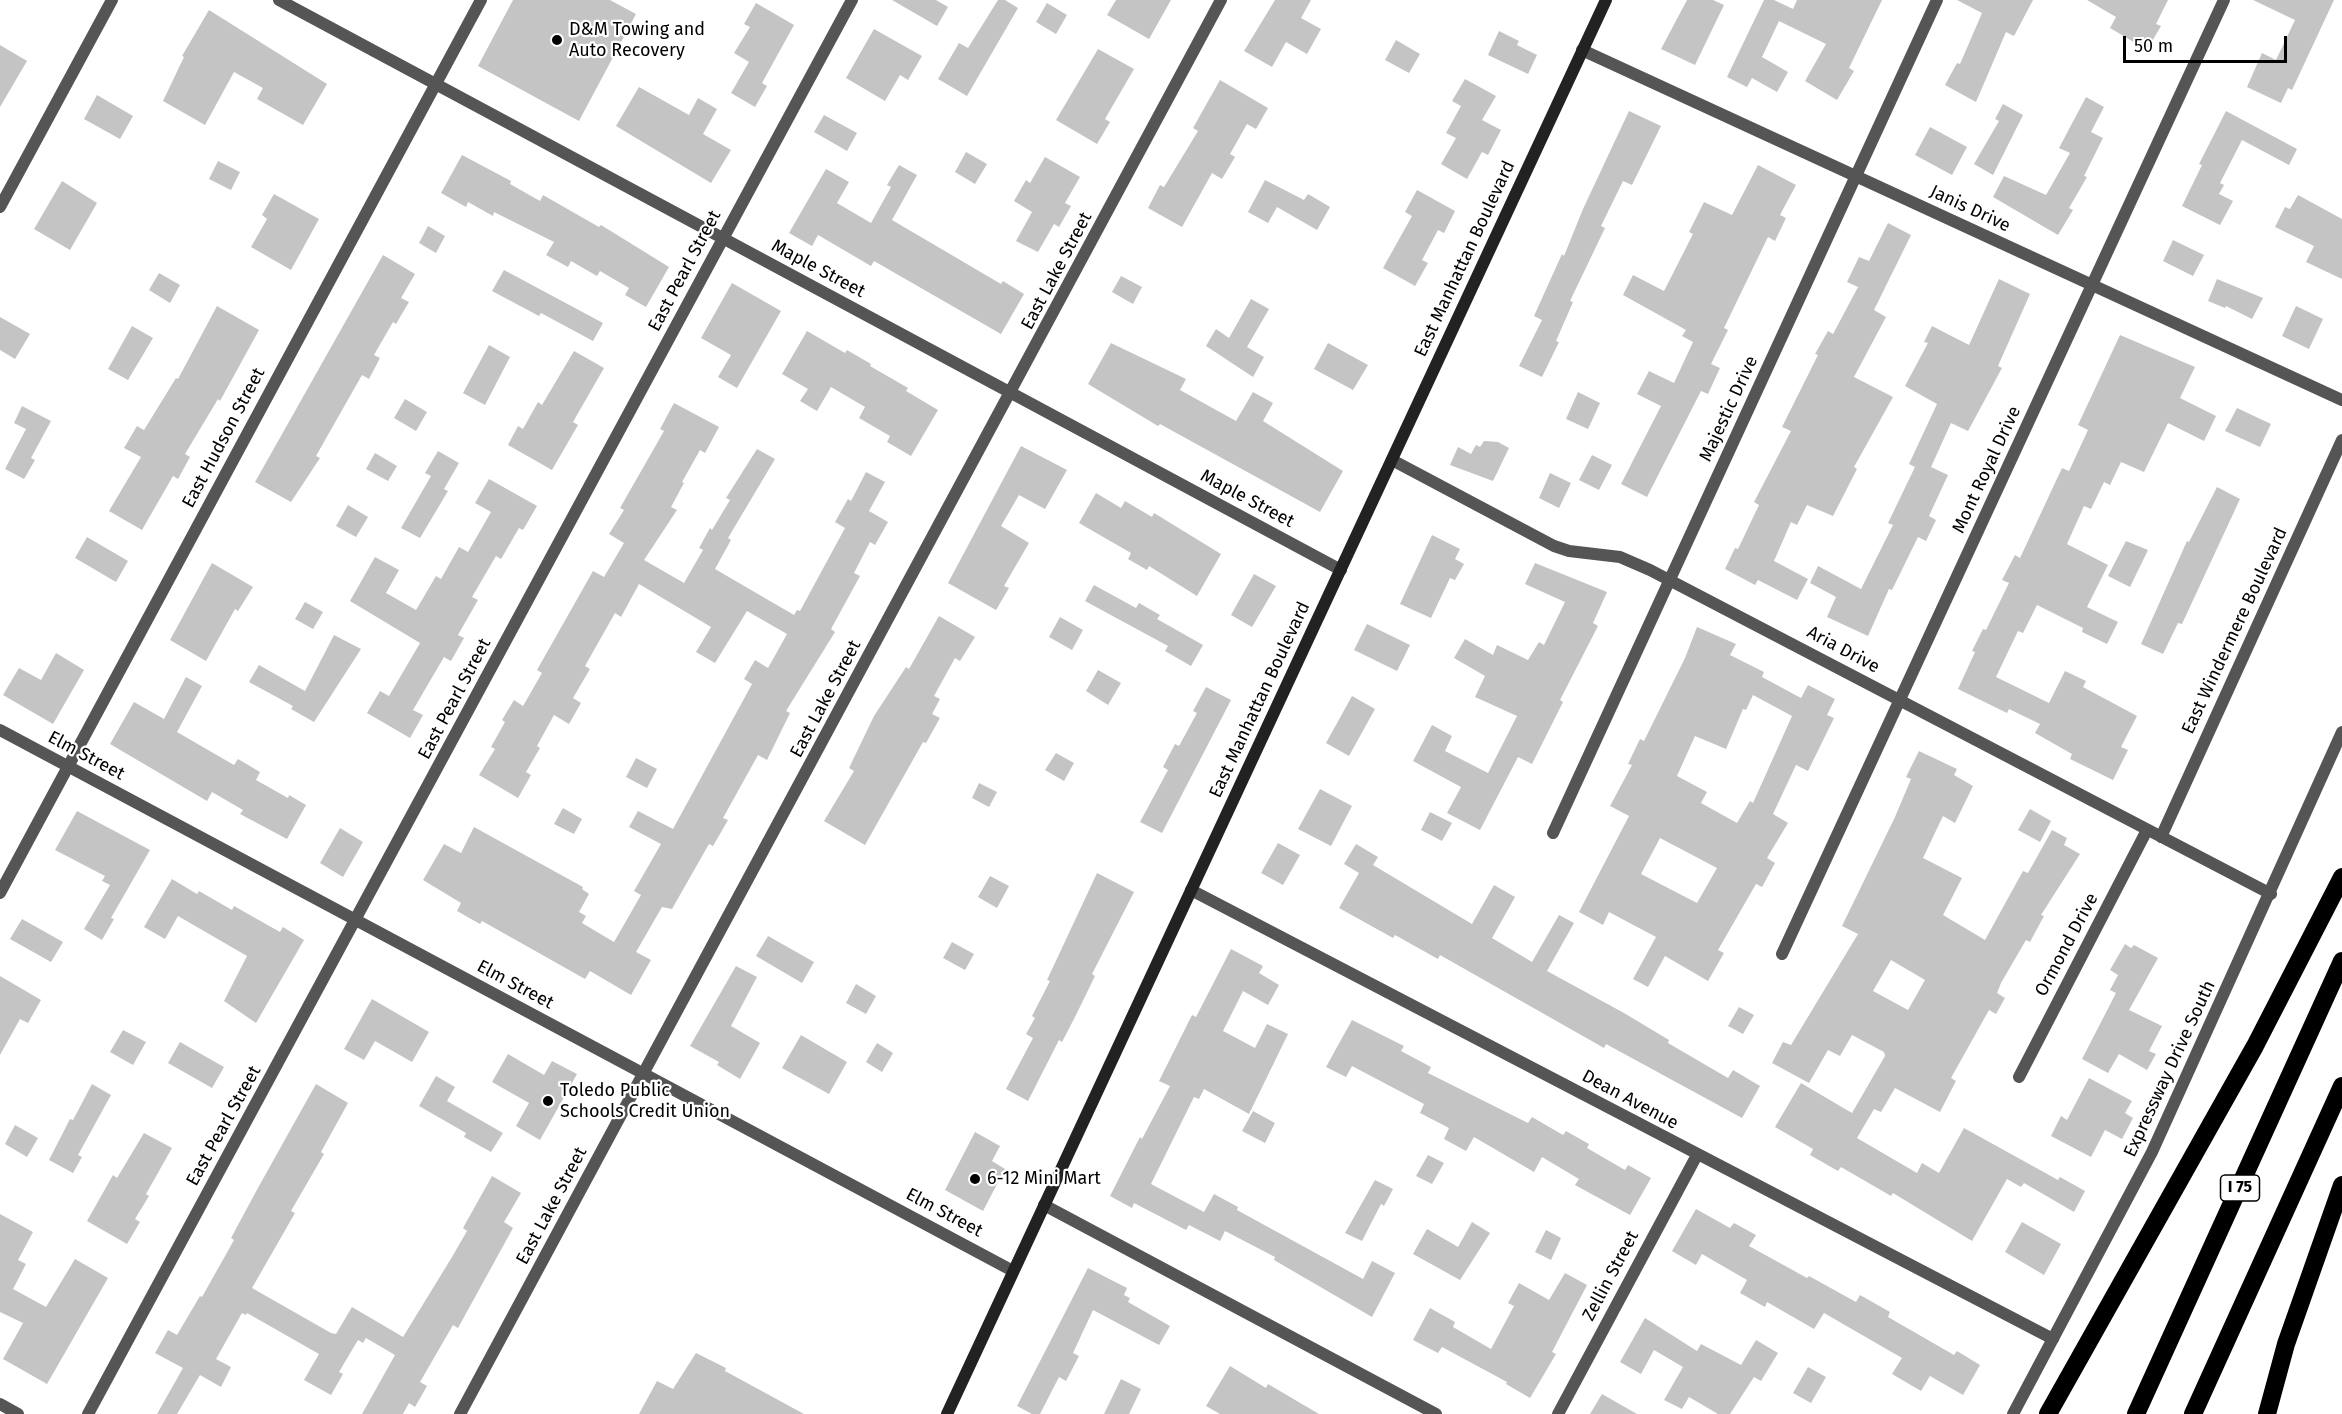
<!DOCTYPE html>
<html>
<head>
<meta charset="utf-8">
<style>
  body { margin:0 }
  #map { position:relative; width:2342px; height:1414px; overflow:hidden; background:#fff; font-family:"Fira Sans",sans-serif }
  canvas { display:block }
  .scale { position:absolute; left:2123px; top:36px; width:164px; height:27px; box-sizing:border-box; border:3px solid #000; border-top:0; padding-left:8px; font-size:18px; line-height:21px; white-space:nowrap; color:#000; -webkit-text-stroke:4px #fff; paint-order:stroke }
</style>
</head>
<body>
<div id="map">
<canvas width="2342" height="1414"></canvas>
<div class="scale">50 m</div>
</div>
<script>
const context = document.querySelector('canvas').getContext('2d');
context.lineJoin = 'round';
function paint(path, color) {
  context.fillStyle = color;
  context.fill(path, 'evenodd');
}
function strokePath(path, color, width, dash) {
  context.strokeStyle = color;
  context.lineWidth = width;
  context.lineCap = dash ? 'butt' : 'round';
  context.setLineDash(dash || []);
  context.stroke(path);
}
function drawText(font, color, halo, rows, align = 'center') {
  context.font = font + ' "Fira Sans",sans-serif';
  context.lineWidth = 4.5;
  context.setLineDash([]);
  context.textBaseline = 'middle';
  context.strokeStyle = halo;
  context.fillStyle = color;
  for (const [text, x, y, turn = 0] of rows) {
    context.save();
    context.translate(x, y);
    context.rotate((+turn || 0) * Math.PI / 180);
    context.textAlign = isNaN(turn) ? turn : align;
    if (halo) context.strokeText(text, 0, 0);
    context.fillText(text, 0, 0);
    context.restore();
  }
}
const building = new Path2D(`
  M513,0H610L636,14L579,121L478,66Z
  M892,0H936L948,7L937,26Z
  M998,0H1005L1018,8L967,96L938,79L959,43L968,48Z
  M1116,0H1171L1149,39L1107,15Z
  M1275,0H1311L1301,18L1321,29L1307,54L1286,42L1272,67L1244,51Z
  M1687,0H1713L1724,5L1695,65L1661,49Z
  M1764,0H1774L1793,9L1797,0H1882L1849,68L1854,71L1837,100L1805,81L1826,44L1779,21L1762,57L1788,72L1777,92L1752,78L1747,87L1727,77Z
  M1957,0H2033L2014,36L2006,32L1976,102L1945,85L1957,63L1960,64L1982,13Z
  M2087,0H2168L2156,24L2161,26L2147,50L2110,28L2116,17Z
  M2253,0H2334L2292,90L2288,88L2281,103L2247,87L2262,53L2276,60L2295,20Z
  M756,3L794,25L762,83L767,86L755,107L731,93L749,62L734,53L750,27L744,24Z
  M1047,3L1067,15L1056,34L1036,22Z
  M209,10L327,84L303,125L257,99L263,88L234,72L205,125L163,101L184,57L182,56Z
  M874,29L922,56L908,80L900,75L885,101L846,78Z
  M1499,31L1519,41L1517,45L1537,55L1528,74L1488,55Z
  M1396,40L1420,54L1409,73L1385,60Z
  M0,45L27,61L0,107Z
  M1098,49L1134,69L1105,119L1110,122L1097,144L1056,120Z
  M1465,79L1496,96L1482,120L1501,130L1488,155L1482,152L1467,179L1441,164L1456,138L1446,133L1461,106L1452,101Z
  M1220,80L1268,108L1256,129L1247,124L1230,154L1235,157L1222,179L1212,173L1182,227L1148,208L1160,185L1164,187L1198,131L1193,128Z
  M639,87L689,115L698,98L717,109L703,134L731,150L711,183L616,126Z
  M97,95L133,116L120,139L84,119Z
  M2086,97L2104,107L2091,132L2103,138L2084,176L2087,177L2069,208L2073,210L2058,235L1993,197L2004,176L2046,195L2070,153L2059,148Z
  M2003,104L2023,115L1993,175L1974,164L1999,121L1995,119Z
  M1629,111L1661,126L1632,185L1623,181L1601,226L1605,228L1570,301L1573,302L1556,341L1559,342L1542,377L1519,366L1542,320L1534,316L1562,254L1564,256L1583,209Z
  M2226,111L2297,149L2289,165L2242,140L2220,183L2224,185L2219,194L2233,201L2220,225L2182,206L2202,165L2199,164Z
  M824,115L857,133L847,151L814,132Z
  M1930,127L1967,147L1952,175L1915,155Z
  M966,152L987,164L975,184L955,172Z
  M462,155L511,181L510,184L540,201L543,195L599,227L601,225L669,267L646,307L625,295L629,288L600,271L597,276L571,261L568,267L546,255L554,242L494,212L493,216L468,202L466,207L441,193Z
  M1045,157L1080,177L1065,203L1071,206L1059,227L1054,224L1038,252L1016,241L1032,212L1014,201L1026,180L1030,183Z
  M218,161L240,172L231,190L209,179Z
  M899,165L917,175L892,220L1001,284L1003,281L1024,294L1001,334L874,261L871,266L818,235L812,246L789,233L826,169L849,182L837,203L871,223L891,187L887,185Z
  M1758,165L1796,185L1780,215L1786,218L1775,241L1768,237L1724,328L1728,330L1711,364L1720,368L1708,394L1701,391L1647,497L1621,484L1661,406L1637,394L1649,371L1674,383L1693,342L1682,336L1686,330L1623,295L1633,275L1664,291L1693,234L1689,232L1704,202L1732,215Z
  M1265,180L1304,200L1308,194L1330,207L1317,230L1277,207L1268,223L1248,212Z
  M62,181L97,203L70,250L34,229Z
  M1417,190L1455,211L1444,233L1438,230L1422,260L1428,263L1415,286L1383,268L1412,216L1405,212Z
  M274,194L319,219L291,270L251,247L267,219L262,215Z
  M2298,195L2342,219V279L2306,262L2314,246L2275,227L2285,207L2290,209Z
  M1888,223L1911,235L1874,310L1886,317L1854,377L1893,397L1854,467L1857,469L1833,516L1807,505L1797,525L1791,522L1774,561L1808,579L1797,600L1758,580L1755,585L1725,569L1735,548L1738,549L1759,505L1754,502L1791,431L1782,427L1818,355L1815,354L1828,331L1833,334L1858,287L1847,282L1859,257L1869,261Z
  M428,226L445,236L436,253L419,243Z
  M2173,240L2204,255L2193,276L2163,261Z
  M383,255L415,274L401,298L409,302L396,324L393,322L374,355L380,358L369,379L362,375L316,456L320,458L291,502L255,482Z
  M504,270L603,323L593,341L541,313L539,316L492,291Z
  M159,273L180,285L170,303L149,290Z
  M1121,276L1142,287L1133,304L1112,292Z
  M1999,279L2030,294L1998,366L2002,368L1968,431L1951,423L1931,467L1948,475L1929,516L1936,520L1926,541L1918,537L1892,590L1889,589L1868,636L1827,617L1836,597L1810,583L1818,566L1861,589L1893,525L1888,523L1915,467L1909,464L1937,404L1905,386L1928,343L1924,342L1932,326L1969,345Z
  M2217,279L2263,298L2252,319L2226,306L2225,308L2208,301Z
  M732,283L781,311L737,388L718,377L731,355L701,338Z
  M1251,299L1269,309L1247,347L1264,357L1253,377L1206,346L1216,329L1229,338Z
  M217,306L259,330L220,401L218,399L185,454L190,457L178,479L173,476L142,530L109,511L141,457L124,448L137,426L144,430L176,378L178,379Z
  M2296,306L2323,319L2309,349L2282,336Z
  M0,317L30,334L15,359L0,350Z
  M132,326L153,338L128,380L108,369Z
  M807,331L845,353L847,350L871,364L870,366L908,388L906,391L938,410L911,456L887,442L890,436L859,418L865,407L831,387L817,411L800,401L808,389L782,374Z
  M2120,335L2195,367L2180,398L2216,416L2204,441L2168,423L2144,472L2121,462L2110,485L2104,482L2091,509L2084,506L2067,544L2108,565L2087,607L2118,622L2107,644L2082,632L2083,628L2037,605L2023,633L2018,631L1996,677L2049,703L2065,671L2086,681L2083,687L2137,716L2121,747L2128,750L2113,780L2070,759L2072,754L2035,733L2040,724L2009,709L2007,713L1958,689L1975,652L1972,651L1983,629L1986,630L2009,583L2002,580L2015,555L2020,558L2062,468L2069,471L2088,430L2078,425Z
  M1111,343L1186,379L1180,390L1236,421L1253,392L1273,403L1263,421L1343,471L1320,512L1160,424L1158,426L1088,384Z
  M1328,343L1368,365L1353,390L1314,369Z
  M489,345L510,357L485,405L463,393Z
  M574,351L604,368L573,422L578,425L552,470L508,445L518,426L523,429L538,402L542,405Z
  M1578,392L1600,403L1588,429L1566,419Z
  M405,399L427,412L416,431L394,418Z
  M674,403L719,427L705,453L700,450L682,482L684,483L671,507L677,510L644,560L684,583L703,550L699,548L710,528L712,530L730,500L726,498L757,449L775,459L728,538L731,540L715,569L794,615L797,610L800,611L845,528L835,522L848,499L851,501L866,472L885,482L869,511L888,522L875,545L870,542L854,573L860,576L831,629L835,632L786,711L790,713L767,760L758,755L723,818L728,820L713,846L709,844L672,909L662,907L636,952L651,960L631,995L590,971L585,979L482,921L480,924L457,911L461,903L423,880L444,844L461,853L474,827L583,887L582,889L589,894L579,912L586,916L582,923L614,942L641,895L634,891L661,844L629,827L638,811L673,829L752,684L744,679L755,660L768,668L787,634L747,611L715,663L696,652L711,627L639,584L621,617L615,613L585,666L590,669L573,698L581,703L569,724L554,715L537,746L540,748L526,772L531,775L518,798L479,775L495,749L491,747L505,722L502,720L514,700L523,706L542,673L537,670L593,571L604,577L624,543L609,534L624,510L620,508L664,431L660,429Z
  M22,406L51,421L31,458L35,460L24,479L5,469L26,429L14,423Z
  M2237,408L2271,424L2260,447L2225,431Z
  M1484,441L1498,442L1509,448L1493,481L1450,465L1458,447L1471,454L1476,445L1480,447Z
  M1021,446L1067,470L1045,509L1019,495L1001,526L1029,543L1004,586L1009,588L996,610L948,583Z
  M438,451L459,463L444,489L448,491L420,538L401,528L431,476L425,473Z
  M375,453L397,466L388,481L366,469Z
  M1592,455L1612,465L1599,490L1579,480Z
  M1550,473L1571,483L1559,508L1539,498Z
  M489,479L537,506L523,530L519,528L501,559L496,556L472,597L478,600L458,635L464,638L451,661L444,657L413,710L423,715L410,738L367,713L380,691L389,696L420,643L350,601L375,557L399,570L386,593L416,610L436,576L441,579L459,547L468,552L491,512L475,503Z
  M2217,487L2240,499L2182,624L2178,623L2163,654L2141,644L2187,541L2189,542Z
  M1096,493L1121,508L1125,501L1152,517L1154,513L1221,554L1197,596L1149,566L1147,570L1128,559L1131,553L1079,523Z
  M348,505L368,517L356,537L336,526Z
  M1432,535L1460,549L1455,559L1464,564L1455,580L1450,578L1431,618L1400,604Z
  M87,537L128,561L116,582L75,558Z
  M2126,541L2148,550L2130,587L2108,576Z
  M212,563L253,587L238,611L235,609L206,661L170,640Z
  M1535,563L1607,592L1593,623L1598,626L1560,700L1563,702L1532,764L1518,757L1480,830L1447,813L1461,787L1413,761L1432,725L1452,736L1445,751L1488,773L1517,716L1475,697L1485,676L1454,658L1465,639L1493,655L1497,645L1528,660L1539,642L1544,645L1565,602L1525,584Z
  M1254,574L1276,586L1252,627L1231,615Z
  M1094,585L1136,608L1139,603L1160,615L1157,619L1203,645L1191,666L1165,651L1168,646L1085,601Z
  M305,602L323,612L313,629L295,619Z
  M939,616L975,637L960,661L955,658L934,696L940,699L932,714L940,718L926,743L923,742L865,845L824,821L854,771L849,768L874,716L906,667L909,669Z
  M1060,617L1083,630L1072,650L1049,637Z
  M1367,624L1410,645L1397,671L1354,650Z
  M1697,627L1736,644L1730,655L1764,672L1762,677L1801,698L1808,685L1835,699L1827,715L1834,718L1808,771L1796,765L1773,814L1788,823L1767,858L1775,863L1762,887L1756,884L1718,950L1724,953L1708,981L1665,956L1648,987L1633,979L1656,937L1609,912L1603,925L1579,912L1629,816L1610,806L1632,765L1628,764L1640,739L1644,741L1685,658ZM1753,695L1792,716L1753,803L1750,801L1737,823L1701,803L1707,792L1677,776L1695,736L1726,749L1743,709L1746,710ZM1660,838L1717,868L1697,903L1641,874Z
  M334,635L361,649L314,722L291,709L293,706L249,682L259,665L305,691Z
  M56,653L84,670L53,724L3,695L19,668L41,680Z
  M1098,670L1121,683L1108,705L1086,691Z
  M186,677L202,686L177,732L234,765L238,759L260,772L256,780L288,798L289,795L306,805L287,839L240,814L243,810L212,792L207,801L110,744L134,702L164,719Z
  M1206,687L1231,700L1162,833L1140,822L1168,770L1163,767L1175,744L1179,746L1197,713L1193,711Z
  M1352,696L1375,709L1349,756L1326,743Z
  M1919,751L1957,769L1954,775L1973,786L1955,823L1943,816L1923,858L1962,878L1943,915L1985,940L2023,871L2028,873L2052,830L2067,838L2064,845L2080,854L2041,915L2044,916L2030,942L2026,940L2001,983L1997,993L2005,998L1996,1014L1989,1010L1951,1078L1956,1081L1940,1112L1895,1088L1881,1112L1874,1109L1857,1138L1917,1173L1922,1163L1939,1173L1964,1128L2058,1180L2060,1177L2085,1191L2074,1212L2024,1183L2021,1187L2007,1179L1972,1241L1893,1193L1891,1196L1841,1167L1838,1171L1810,1155L1813,1149L1775,1127L1801,1083L1852,1113L1885,1056L1884,1052L1852,1035L1840,1056L1828,1050L1809,1083L1772,1063L1783,1042L1791,1045L1858,934L1842,926L1895,817L1911,779L1906,777ZM1891,960L1925,980L1908,1010L1873,991Z
  M1056,753L1074,763L1064,781L1045,770Z
  M636,758L657,769L647,788L626,777Z
  M979,783L997,792L989,807L972,798Z
  M1320,789L1352,806L1331,846L1298,829Z
  M563,808L582,819L574,834L554,824Z
  M2030,809L2051,821L2040,842L2018,830Z
  M77,811L150,850L111,918L114,919L102,940L84,929L110,885L102,881L105,876L55,850Z
  M1430,812L1452,823L1442,841L1421,830Z
  M340,828L363,842L343,877L320,863Z
  M1278,843L1300,855L1283,885L1261,873Z
  M1356,844L1378,857L1373,865L1472,924L1494,885L1515,897L1492,938L1532,962L1559,915L1574,923L1547,971L1624,1013L1669,1040L1668,1043L1728,1078L1733,1070L1760,1086L1742,1118L1606,1044L1604,1048L1440,955L1438,959L1395,935L1393,938L1339,908L1359,873L1344,864Z
  M1097,873L1134,892L1092,974L1095,976L1076,1015L1062,1042L1059,1040L1028,1101L1006,1089L1033,1038L1026,1034L1035,1018L1032,1016L1050,981L1047,980Z
  M990,876L1009,886L997,908L978,897Z
  M172,879L197,894L199,891L232,910L234,906L280,932L283,927L304,940L256,1023L224,1001L247,956L178,916L165,939L144,927Z
  M22,919L63,942L51,962L10,939Z
  M768,936L814,962L802,983L756,956Z
  M952,942L974,954L965,970L943,958Z
  M2125,944L2131,948L2134,945L2158,958L2129,1010L2162,1026L2149,1051L2156,1054L2147,1070L2119,1054L2108,1073L2082,1059L2116,993L2110,990L2118,975L2110,970Z
  M1231,949L1263,966L1259,973L1279,985L1268,1005L1243,991L1223,1031L1255,1048L1267,1024L1288,1034L1249,1114L1204,1089L1199,1099L1194,1097L1151,1184L1204,1212L1214,1194L1238,1207L1237,1210L1363,1279L1372,1261L1395,1273L1372,1317L1274,1260L1275,1257L1225,1231L1220,1241L1189,1225L1186,1230L1134,1203L1132,1208L1110,1196L1140,1137L1142,1139L1170,1086L1159,1081L1192,1015L1196,1017Z
  M736,966L757,977L731,1026L760,1043L740,1079L717,1065L719,1062L690,1046Z
  M0,976L41,1000L28,1023L20,1019L0,1055Z
  M856,984L876,996L866,1014L846,1003Z
  M372,999L429,1032L412,1062L375,1041L364,1060L344,1049Z
  M1739,1007L1754,1015L1743,1034L1728,1026Z
  M1352,1020L1404,1046L1401,1051L1431,1067L1428,1073L1528,1123L1532,1117L1563,1135L1566,1131L1589,1144L1587,1148L1625,1170L1628,1165L1651,1178L1630,1215L1575,1185L1579,1179L1542,1157L1534,1172L1474,1137L1466,1151L1444,1139L1449,1128L1420,1113L1424,1104L1352,1066L1346,1077L1326,1067Z
  M123,1030L146,1042L133,1065L110,1052Z
  M801,1035L847,1062L829,1094L782,1068Z
  M180,1042L224,1067L212,1088L168,1063Z
  M877,1043L893,1053L882,1072L866,1062Z
  M508,1054L544,1075L552,1061L577,1074L540,1140L516,1126L529,1103L492,1082Z
  M436,1076L455,1087L447,1101L503,1133L491,1152L464,1137L466,1133L419,1106Z
  M2089,1078L2132,1101L2125,1113L2133,1118L2122,1139L2105,1130L2091,1157L2051,1136L2061,1116L2067,1120Z
  M92,1084L111,1095L78,1155L82,1157L73,1173L49,1160L70,1119L73,1120Z
  M316,1084L348,1103L321,1152L324,1154L291,1211L295,1213L252,1288L331,1333L336,1334L352,1307L403,1337L452,1257L467,1231L463,1228L492,1176L521,1193L504,1222L513,1228L458,1328L453,1325L420,1382L427,1386L415,1407L409,1403L403,1414H362L395,1355L366,1338L363,1343L358,1340L339,1372L343,1374L331,1395L304,1380L319,1354L247,1313L246,1315L242,1313L216,1359L231,1367L221,1387L200,1375L177,1414H157L183,1368L155,1353L168,1330L177,1335L200,1296L202,1297L234,1240L231,1238L259,1186Z
  M1253,1111L1275,1123L1265,1143L1242,1131Z
  M15,1125L38,1138L27,1157L5,1144Z
  M975,1132L1000,1146L992,1161L1005,1169L983,1211L945,1190Z
  M144,1133L172,1148L146,1194L149,1196L135,1219L140,1222L127,1244L87,1221L113,1175L117,1178Z
  M1428,1155L1444,1163L1432,1184L1416,1176Z
  M1375,1180L1393,1189L1384,1206L1381,1204L1362,1241L1345,1233Z
  M1696,1209L1730,1228L1734,1223L1756,1235L1749,1246L1807,1278L1809,1276L1856,1302L1860,1295L1890,1312L1888,1317L1954,1355L1957,1351L1980,1365L1963,1395L1930,1376L1921,1391L1892,1374L1902,1358L1824,1313L1814,1329L1767,1302L1765,1307L1740,1293L1747,1280L1702,1254L1696,1265L1672,1251Z
  M0,1214L33,1232L18,1260L26,1264L13,1289L46,1307L75,1259L108,1278L47,1384L3,1359L23,1323L0,1312Z
  M1472,1222L1490,1233L1460,1280L1413,1254L1427,1229L1458,1247Z
  M2022,1222L2061,1244L2044,1275L2005,1252Z
  M1546,1230L1561,1238L1551,1260L1535,1252Z
  M1088,1268L1127,1288L1124,1295L1130,1298L1128,1302L1170,1326L1159,1345L1093,1310L1073,1353L1079,1356L1066,1381L1059,1377L1040,1414H1032L1017,1406Z
  M1565,1273L1587,1285L1552,1352L1556,1354L1530,1398L1506,1384L1507,1382L1442,1347L1438,1353L1413,1340L1430,1308L1455,1322L1453,1327L1491,1349L1514,1306L1508,1303L1519,1283L1549,1300Z
  M1645,1318L1697,1351L1701,1344L1741,1365L1756,1340L1778,1353L1761,1381L1754,1377L1730,1414H1718L1689,1397L1682,1409L1664,1400L1683,1367L1654,1350L1641,1374L1620,1362Z
  M696,1353L726,1368L725,1371L804,1414H639L657,1381L673,1389Z
  M1230,1366L1266,1388L1268,1384L1319,1414H1220L1206,1406Z
  M1808,1367L1826,1377L1811,1403L1793,1393Z
  M1121,1379L1141,1389L1129,1414H1104Z
  M1602,1394L1637,1414H1590Z`);
const minor = new Path2D(`
  M279,0L1341,570
  M1582,50L2342,400
  M0,207L112,0
  M1392,460L1554,546L1569,551L1620,557L1650,570L2271,894
  M0,730L1013,1271
  M1553,833L1937,0
  M2161,837L2342,440
  M1191,890L2053,1339
  M0,893L481,0
  M1782,954L2224,0
  M2019,1077L2147,830
  M1044,1205L1436,1414
  M0,1404L18,1414
  M88,1414L852,0
  M460,1414L1221,0
  M1558,1414L1697,1155`);
const tertiary = new Path2D(`
  M2013,1414L2152,1152L2342,732`);
const secondary = new Path2D(`
  M947,1414L1606,0`);
const motorway = new Path2D(`
  M2048,1414L2255,1046L2342,877
  M2136,1414L2342,961
  M2193,1414L2342,1086
  M2267,1414L2286,1344L2342,1185`);
const markers = [
  [557,40,6,"#000"],
  [548,1101,6,"#000"],
  [975,1179,6,"#000"]
];
const shields = [
  [2240,1188,39]
];
const shieldNames = [
  ["I 75",2240,1188]
];
const poiNames = [
  ["D&M Towing and",569,30],
  ["Auto Recovery",569,51],
  ["Toledo Public",560,1091],
  ["Schools Credit Union",560,1112],
  ["6-12 Mini Mart",987,1179]
];
const streetNames = [
  ["Janis Drive",1970,209,25],
  ["East Manhattan Boulevard",1465,259,-65],
  ["Maple Street",818,269,28],
  ["East Pearl Street",685,271,-62],
  ["East Lake Street",1057,271,-62],
  ["Majestic Drive",1729,409,-65],
  ["East Hudson Street",224,438,-62],
  ["Mont Royal Drive",1987,470,-65],
  ["Maple Street",1247,499,28],
  ["East Windermere Boulevard",2235,631,-65],
  ["Aria Drive",1843,650,28],
  ["East Pearl Street",455,699,-62],
  ["East Lake Street",826,699,-62],
  ["East Manhattan Boulevard",1260,700,-65],
  ["Elm Street",86,756,28],
  ["Ormond Drive",2067,945,-62],
  ["Elm Street",515,985,28],
  ["Expressway Drive South",2170,1069,-65],
  ["Dean Avenue",1630,1100,28],
  ["East Pearl Street",224,1126,-61],
  ["East Lake Street",552,1206,-62],
  ["Elm Street",944,1213,28],
  ["Zellin Street",1611,1276,-62]
];
paint(building, '#c4c4c4');
strokePath(minor, '#555', 12);
strokePath(tertiary, '#555', 12);
strokePath(secondary, '#222', 12);
strokePath(motorway, '#000', 18);
for (const [x, y, r, color] of markers) {
  const dot = new Path2D();
  dot.arc(x, y, r, 0, 2 * Math.PI);
  context.fillStyle = color;
  context.fill(dot);
  strokePath(dot, '#fff', 2);
}
for (const [x, y, w] of shields) {
  const box = new Path2D();
  box.roundRect(x - w / 2, y - 13, w, 26, 4.5);
  context.fillStyle = '#fff';
  context.fill(box);
  strokePath(box, '#000', 1.5);
}
drawText('bold 16px', '#000', null, shieldNames);
drawText('18px', '#000', '#fff', poiNames, 'left');
drawText('18px', '#000', '#fff', streetNames);
</script>
</body>
</html>
